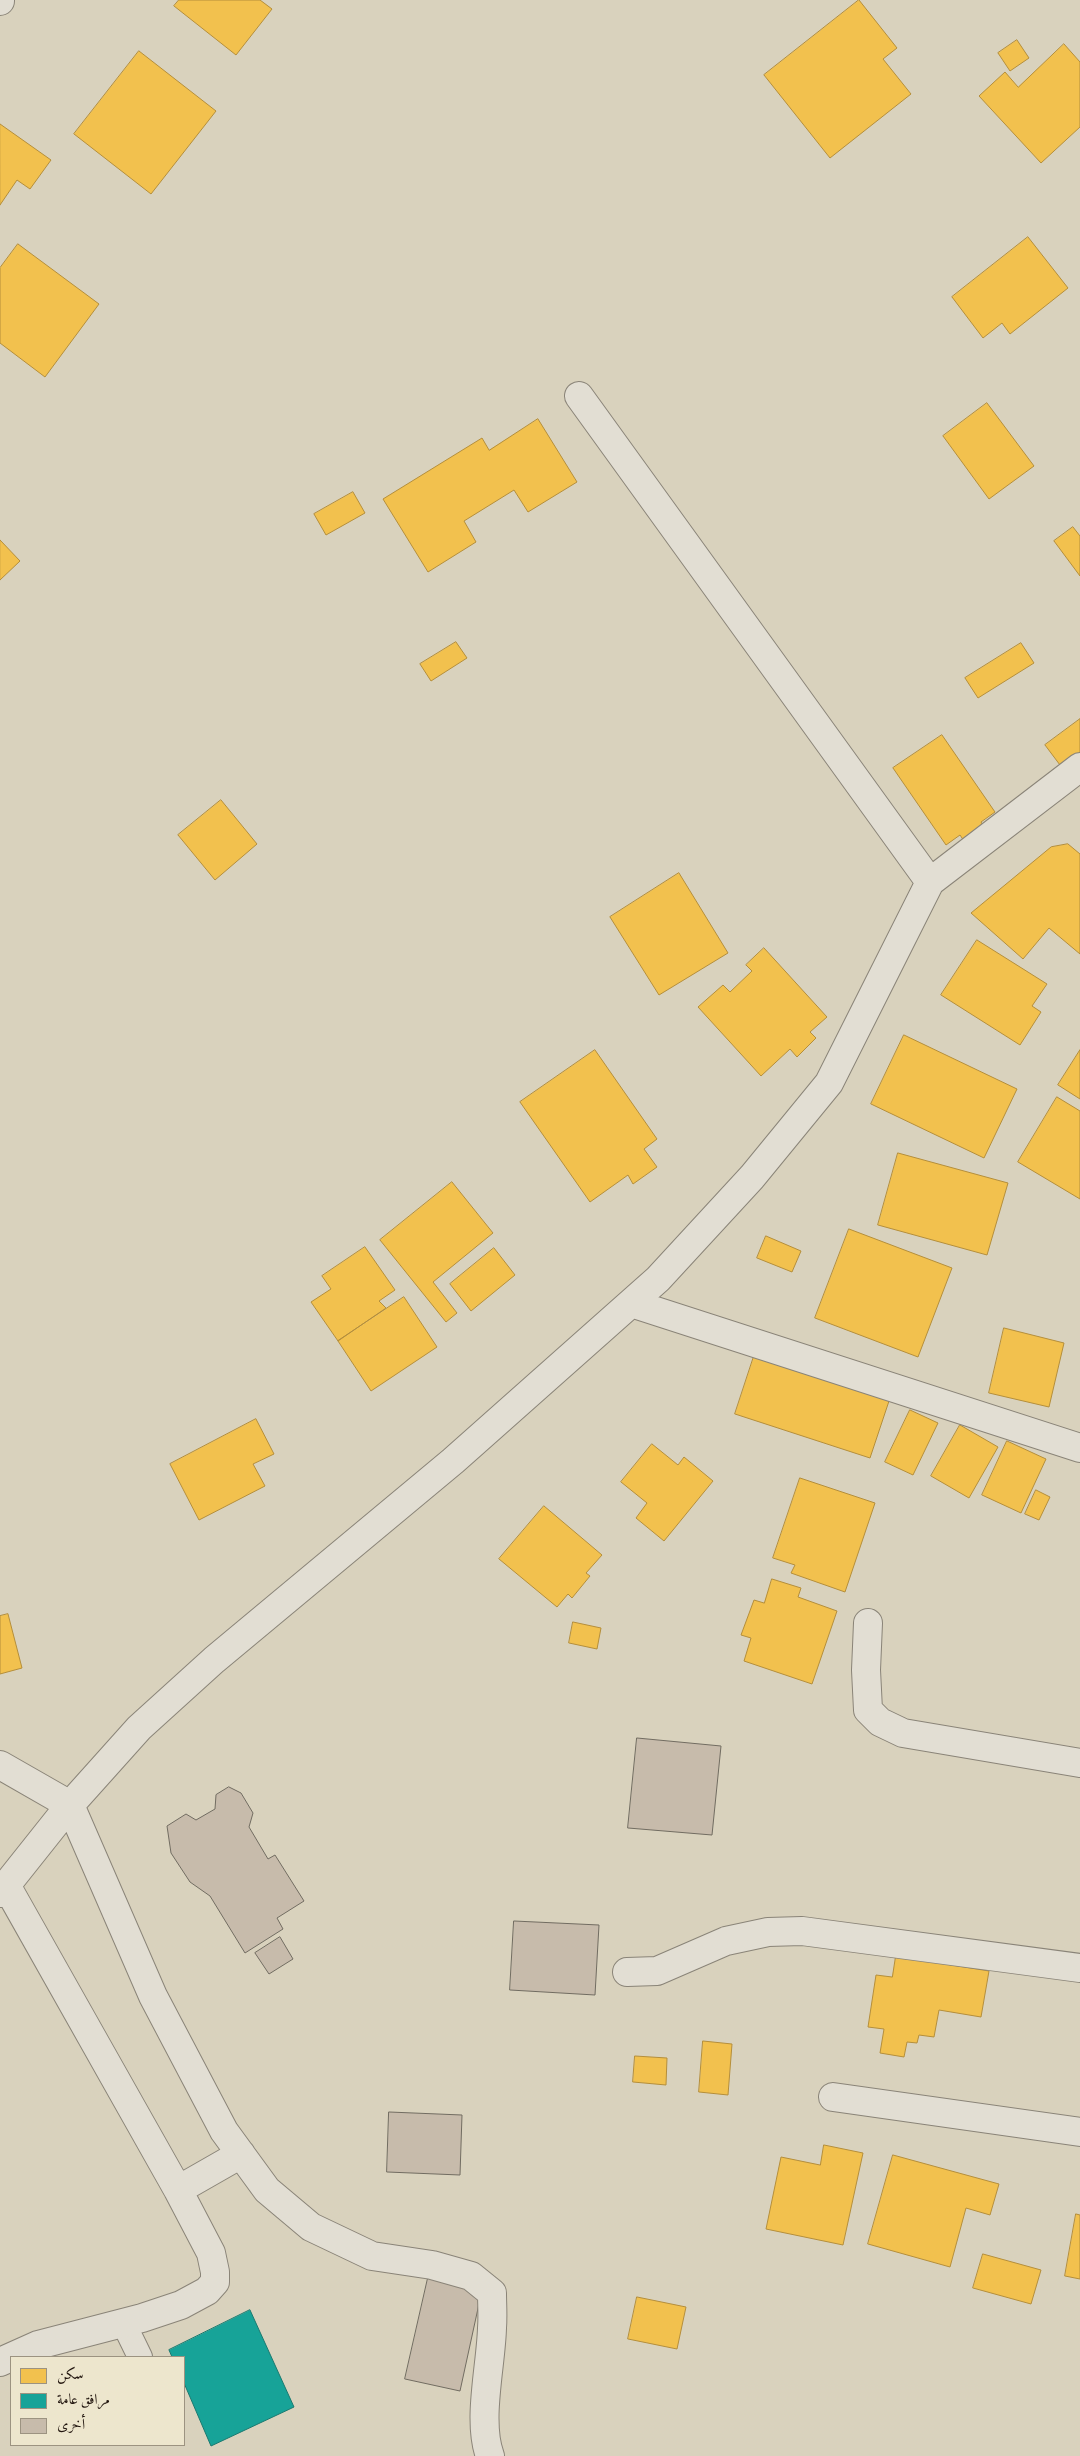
<!DOCTYPE html>
<html>
<head>
<meta charset="utf-8">
<style>
  body { margin:0 }
  #map { position:relative; width:1080px; height:2456px; overflow:hidden; background:#d9d2bd; font-family:"EB Garamond",Amiri,serif }
  canvas { display:block }
  .legend { position:absolute; left:10px; top:2356px; width:175px; height:90px; box-sizing:border-box; background:#ede6cd; border:1px solid #9c9381; margin:0; padding:6px 9px; list-style:none; font-size:15px; color:#22160f }
  .legend li { display:flex; align-items:center; gap:10px; height:25px }
  .legend b { width:25px; border:1px solid #9c9381 }
</style>
</head>
<body>
<div id="map">
<canvas width="1080" height="2456"></canvas>
<ul class="legend">
<li><b style="height:14px;background:#f2c14e"></b>سكن</li>
<li><b style="height:14px;background:#17a398"></b>مرافق عامة</li>
<li><b style="height:14px;background:#c7bbab"></b>أخرى</li>
</ul>
</div>
<script>
const context = document.querySelector('canvas').getContext('2d');
context.lineJoin = 'round';
function paint(path, color) {
  context.fillStyle = color;
  context.fill(path, 'evenodd');
}
function strokePath(path, color, width, dash) {
  context.strokeStyle = color;
  context.lineWidth = width;
  context.lineCap = dash ? 'butt' : 'round';
  context.setLineDash(dash || []);
  context.stroke(path);
}
const homes = new Path2D(`
  M179,0H260L272,9L236,55L174,6Z
  M859,0L897,48L883,59L911,94L830,158L764,75Z
  M1017,40L1029,58L1010,71L998,53Z
  M1064,44L1080,62V127L1041,163L979,96L1005,72L1018,87Z
  M139,51L216,111L151,194L74,134Z
  M0,124L51,160L30,189L17,180L0,205Z
  M1028,237L1068,288L1010,334L1002,323L983,338L952,297Z
  M18,244L99,304L45,377L0,343V268Z
  M987,403L1034,466L989,499L943,436Z
  M538,419L577,482L528,512L514,490L464,521L476,542L428,572L383,499L482,438L489,450Z
  M353,492L365,513L326,535L314,514Z
  M1073,527L1080,536V576L1054,541Z
  M0,540L20,561L0,580Z
  M456,642L467,658L431,681L420,664Z
  M1021,643L1034,663L978,698L965,678Z
  M1080,719V756L1063,769L1045,745Z
  M942,735L995,812L981,822L986,830L966,844L960,835L946,845L893,768Z
  M221,800L257,844L215,880L178,835Z
  M1068,844L1080,854V954L1049,928L1023,959L971,913L1051,847Z
  M679,873L728,953L659,995L610,917Z
  M977,940L1047,984L1032,1006L1041,1012L1020,1045L941,995Z
  M764,948L827,1017L810,1032L816,1038L797,1057L790,1049L761,1076L698,1007L723,985L730,992L752,971L746,965Z
  M904,1035L1017,1089L984,1158L871,1104Z
  M595,1050L657,1139L644,1149L657,1167L633,1184L628,1175L590,1202L520,1102Z
  M1080,1050V1099L1058,1085Z
  M1057,1097L1080,1111V1199L1018,1162Z
  M898,1153L1008,1183L987,1255L878,1225Z
  M452,1182L493,1233L433,1282L457,1313L446,1322L380,1240Z
  M849,1229L952,1268L918,1357L815,1318Z
  M766,1236L801,1251L792,1272L757,1258Z
  M365,1247L395,1290L379,1301L386,1308L338,1341L311,1302L331,1289L322,1276Z
  M494,1248L515,1275L471,1311L450,1284Z
  M404,1297L437,1347L371,1391L338,1341Z
  M1004,1328L1064,1343L1049,1407L989,1393Z
  M757,1347L892,1392L870,1458L735,1414Z
  M910,1410L938,1423L913,1475L885,1462Z
  M256,1419L274,1454L253,1464L265,1486L199,1520L170,1464Z
  M960,1425L998,1447L969,1498L931,1476Z
  M1007,1441L1046,1459L1021,1513L982,1495Z
  M652,1444L678,1465L684,1457L713,1481L664,1541L636,1518L647,1503L621,1482Z
  M800,1478L875,1503L845,1592L791,1573L795,1565L773,1558Z
  M1036,1490L1050,1497L1039,1520L1025,1514Z
  M544,1506L602,1555L586,1573L590,1576L572,1598L568,1594L557,1607L499,1559Z
  M772,1579L801,1588L798,1597L837,1611L812,1684L744,1661L751,1638L741,1635L754,1600L764,1603Z
  M8,1614L22,1668L0,1674V1616Z
  M573,1622L601,1628L597,1649L569,1643Z
  M896,1956L989,1971L981,2017L939,2010L934,2037L919,2035L917,2043L907,2042L904,2057L880,2053L884,2029L868,2027L876,1975L892,1977Z
  M703,2041L732,2044L728,2095L699,2092Z
  M635,2056L667,2058L666,2085L633,2082Z
  M824,2145L863,2153L843,2245L766,2229L781,2157L820,2165Z
  M893,2155L999,2184L990,2215L966,2208L950,2267L868,2244Z
  M1076,2214L1080,2215V2279L1065,2276Z
  M983,2254L1041,2270L1031,2304L973,2288Z
  M637,2297L686,2307L677,2349L628,2339Z`);
const public = new Path2D(`
  M250,2310L294,2407L211,2446L184,2383V2357H172L169,2350Z`);
const building = new Path2D(`
  M637,1738L721,1746L712,1835L628,1828Z
  M229,1787L241,1793L253,1813L249,1827L268,1859L275,1855L304,1901L277,1918L283,1929L245,1953L210,1896L190,1882L171,1853L167,1826L186,1814L196,1820L215,1809L216,1795Z
  M514,1921L599,1925L595,1995L510,1990Z
  M280,1937L293,1959L269,1974L255,1953Z
  M389,2112L462,2115L460,2175L387,2172Z
  M428,2278L482,2290L460,2391L405,2379Z`);
const service = new Path2D(`
  M123,2322L140,2357`);
const minor = new Path2D(`
  M0,1V0
  M579,396L930,882
  M631,1303L1080,1448
  M868,1623L866,1670L868,1710L880,1722L903,1733L1080,1763
  M0,1765L70,1805L139,1728L214,1660L453,1461L658,1279L752,1177L829,1083L930,882L1080,767
  M0,1893L70,1805L153,1996L224,2131L267,2190L311,2227L372,2256L432,2265L471,2276L492,2293C492,2304 493,2316 492,2328C491,2366 477,2421 490,2456
  M627,1972L657,1971L726,1941L768,1932L802,1931L1080,1968
  M833,2097L1080,2132
  M178,2190L241,2154
  M0,2362L38,2345L142,2318L181,2305L207,2291L215,2282V2272L211,2253L178,2190L6,1885`);
paint(homes, '#f2c14e');
strokePath(homes, '#b48e3b', 1);
paint(public, '#17a398');
strokePath(public, '#1a796f', 1);
paint(building, '#c7bbab');
strokePath(building, '#716c61', 1);
strokePath(service, '#8a8478', 26);
strokePath(minor, '#8a8478', 30);
strokePath(service, '#e2ded3', 24);
strokePath(minor, '#e2ded3', 28);
</script>
</body>
</html>
